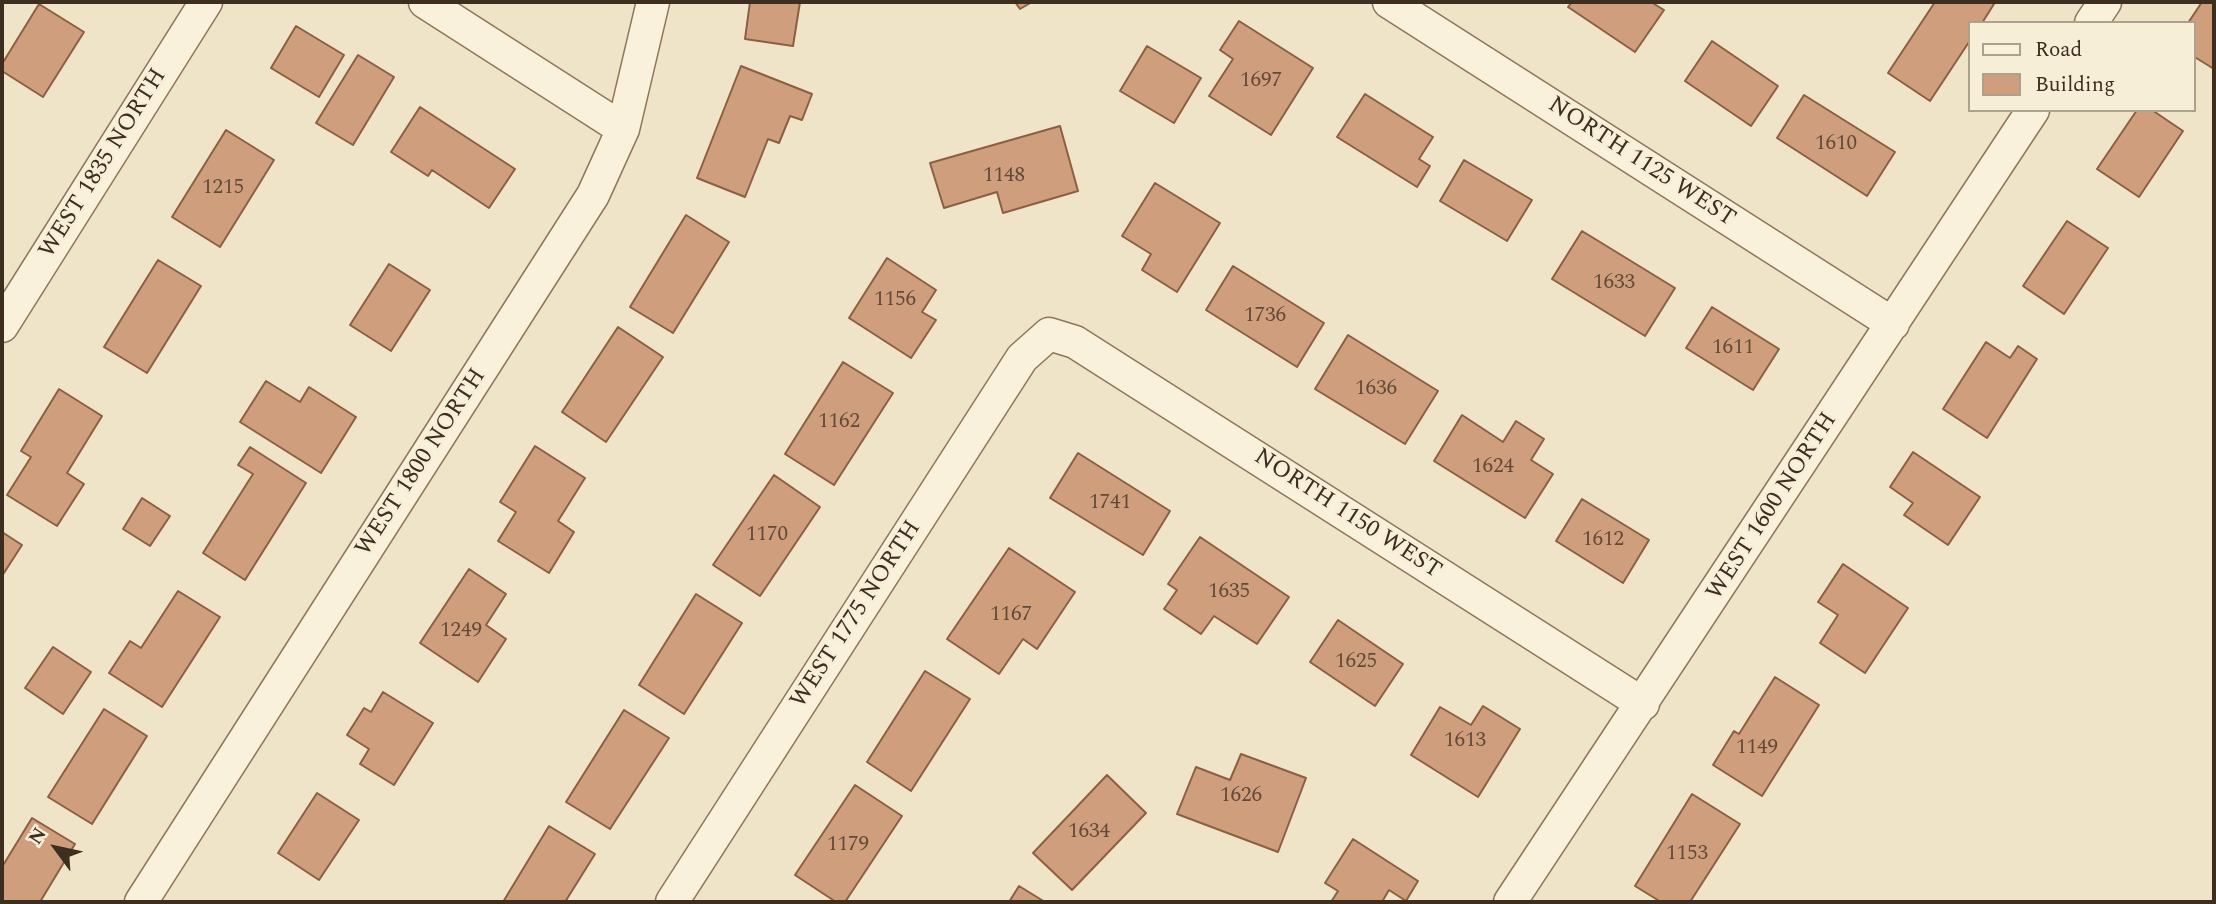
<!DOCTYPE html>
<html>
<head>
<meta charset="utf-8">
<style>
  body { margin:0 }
  #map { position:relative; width:2216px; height:904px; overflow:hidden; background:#f0e4c8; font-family:Spectral,serif }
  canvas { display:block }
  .frame { position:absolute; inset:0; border:4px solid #3d2e20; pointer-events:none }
  .legend { position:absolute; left:1968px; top:21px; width:228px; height:91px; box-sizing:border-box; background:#f7eed8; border:2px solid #ada18e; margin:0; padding:9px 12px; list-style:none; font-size:21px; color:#3d2e20 }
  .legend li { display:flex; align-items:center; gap:14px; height:35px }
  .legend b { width:35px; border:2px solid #ada18e }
  .north { position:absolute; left:21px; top:813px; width:70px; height:70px; -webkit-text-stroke:5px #f7eed8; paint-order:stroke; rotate:303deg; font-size:19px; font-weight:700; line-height:28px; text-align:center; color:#3d2e20 }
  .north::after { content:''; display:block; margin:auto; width:24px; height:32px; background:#3d2e20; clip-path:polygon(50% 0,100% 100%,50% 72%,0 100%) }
</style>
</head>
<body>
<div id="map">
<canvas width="2216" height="904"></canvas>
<div class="frame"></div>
<ul class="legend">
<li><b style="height:9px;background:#faf1dc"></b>Road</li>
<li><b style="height:19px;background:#cf9f7d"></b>Building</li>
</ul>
<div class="north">N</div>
</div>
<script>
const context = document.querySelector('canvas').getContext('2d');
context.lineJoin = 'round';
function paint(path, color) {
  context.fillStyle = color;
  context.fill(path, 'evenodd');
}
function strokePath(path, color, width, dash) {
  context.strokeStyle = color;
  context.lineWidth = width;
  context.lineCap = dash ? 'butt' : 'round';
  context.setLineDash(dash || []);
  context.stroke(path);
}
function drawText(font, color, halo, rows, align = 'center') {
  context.font = font + ' Spectral,serif';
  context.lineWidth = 5;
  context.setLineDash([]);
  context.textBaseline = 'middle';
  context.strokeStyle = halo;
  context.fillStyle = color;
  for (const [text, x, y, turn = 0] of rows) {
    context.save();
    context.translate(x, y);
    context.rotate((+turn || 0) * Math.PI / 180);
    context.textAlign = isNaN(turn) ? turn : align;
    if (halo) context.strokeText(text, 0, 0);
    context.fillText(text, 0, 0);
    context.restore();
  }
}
const building = new Path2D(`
  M750,2H800L793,46L745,39Z
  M1015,2H1032L1020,9Z
  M1572,2H1651L1664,10L1635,52L1568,7Z
  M1935,2H1990L1994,4L1982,23H1969V42L1930,101L1888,73Z
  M2202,2H2214V69L2193,56V23H2188Z
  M39,4L84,32L43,97L2,71V64Z
  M1239,21L1313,68L1271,135L1209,96L1233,59L1220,50Z
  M296,26L344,55L319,97L271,68Z
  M1712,41L1778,86L1751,126L1685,81Z
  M1147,46L1201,78L1174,123L1120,91Z
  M358,55L394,77L353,145L316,123Z
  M741,66L812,94L802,120L790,116L779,143L768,139L745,197L697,178Z
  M1365,94L1433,137L1419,159L1430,166L1417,187L1337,137Z
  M1804,95L1895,152L1867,196L1777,138Z
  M420,107L515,169L489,208L432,170L428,176L391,152Z
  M2137,110H2152L2183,131L2139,197L2097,169Z
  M1060,126L1078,191L1003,213L997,192L944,208L930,163Z
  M226,130L274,160L220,247L172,217Z
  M1464,160L1532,200L1507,241L1440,201Z
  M1155,183L1220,223L1177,292L1142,270L1151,254L1122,236Z
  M686,215L729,242L673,333L630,307Z
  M2067,221L2108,248L2064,314L2023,286Z
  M1582,231L1675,288L1645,336L1552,279Z
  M887,258L936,290L922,312L936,320L911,358L849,318Z
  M158,260L201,286L147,373L104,347Z
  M389,264L430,290L391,351L350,325Z
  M1233,266L1324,323L1297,367L1206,310Z
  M1712,307L1779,349L1753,390L1686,348Z
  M618,327L663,357L606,442L562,412Z
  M1348,335L1438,391L1405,444L1315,389Z
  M1986,342L2010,358L2018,346L2037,359L1987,438L1943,409Z
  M843,362L893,393L834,485L785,454Z
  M266,381L300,402L309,387L356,417L321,473L240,422Z
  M59,389L102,416L67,473L84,484L57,526L7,495L31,457L21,451Z
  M1462,415L1503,442L1516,421L1544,439L1531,460L1553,474L1525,518L1434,461Z
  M535,446L585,478L558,521L574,532L549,573L498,541L516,512L500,502Z
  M250,447L306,483L245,580L203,553L253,474L238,465Z
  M1913,452L1980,497L1948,545L1904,515L1913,503L1890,487Z
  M1078,453L1170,511L1143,555L1050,498Z
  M774,475L820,507L760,596L713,565Z
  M142,498L170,516L150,546L123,529Z
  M1582,499L1649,540L1623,583L1556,541Z
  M2,532L22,545L2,576Z
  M1200,537L1289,597L1257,644L1214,616L1201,634L1164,609L1177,590L1168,584Z
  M1009,548L1075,592L1037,649L1023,639L999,674L947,639Z
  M1843,564L1908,608L1865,673L1820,643L1838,615L1818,602Z
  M469,569L506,594L486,625L506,639L478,682L420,643Z
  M178,591L220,617L162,707L109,673L130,641L141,648Z
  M696,594L742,623L684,714L639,685Z
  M1338,620L1403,664L1375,706L1310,662Z
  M53,647L91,672L63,714L25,688Z
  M925,671L970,699L911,791L867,762Z
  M1775,677L1819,705L1762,796L1713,765L1734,731L1739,734Z
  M383,692L433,723L394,785L360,764L369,749L347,735L364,708L371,712Z
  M1483,706L1520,729L1478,797L1411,755L1440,707L1471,725Z
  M104,709L147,736L92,824L48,797Z
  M624,710L669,738L610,829L566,802Z
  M1241,754L1306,778L1278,852L1177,814L1196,767L1230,780Z
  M1107,775L1146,813L1072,890L1033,853Z
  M855,785L902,816L845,902H836L795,875Z
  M317,793L359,820L319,880L278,853Z
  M1692,794L1740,824L1690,902H1661L1635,886Z
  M32,818L75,844L40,902H2V867Z
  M549,826L595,854L565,902H503Z
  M1353,839L1418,881L1406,901L1389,890L1382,902H1331L1338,891L1325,883Z
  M1019,886L1045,902H1009Z`);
const minor = new Path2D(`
  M425,2L623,129
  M1389,2L1893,324
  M2091,23L2105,2
  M2,326L206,2
  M141,902L593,195L623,129L653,2
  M672,902L1022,358L1049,334L1075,342L1643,704
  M1510,902L2033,110`);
const numberNames = [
  ["1697",1261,82],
  ["1610",1836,145],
  ["1148",1004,177],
  ["1215",223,189],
  ["1633",1614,284],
  ["1156",895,301],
  ["1736",1265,317],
  ["1611",1733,349],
  ["1636",1376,390],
  ["1162",839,423],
  ["1624",1493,468],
  ["1741",1110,504],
  ["1170",767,536],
  ["1612",1603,541],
  ["1635",1229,593],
  ["1167",1011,616],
  ["1249",461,632],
  ["1625",1356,663],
  ["1613",1465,742],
  ["1149",1757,749],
  ["1626",1241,797],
  ["1634",1089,833],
  ["1179",848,846],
  ["1153",1687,855]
];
const streetNames = [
  ["NORTH 1125 WEST",1641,163,33],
  ["WEST 1835 NORTH",104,164,-58],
  ["WEST 1800 NORTH",422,463,-57],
  ["WEST 1600 NORTH",1773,507,-57],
  ["NORTH 1150 WEST",1347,515,33],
  ["WEST 1775 NORTH",857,615,-57]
];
paint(building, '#cf9f7d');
strokePath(building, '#8d5f41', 2);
strokePath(minor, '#8d765c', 35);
strokePath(minor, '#faf1dc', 32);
drawText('21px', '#624a37', null, numberNames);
drawText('24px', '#3d2e20', '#f7eed8', streetNames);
</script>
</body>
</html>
